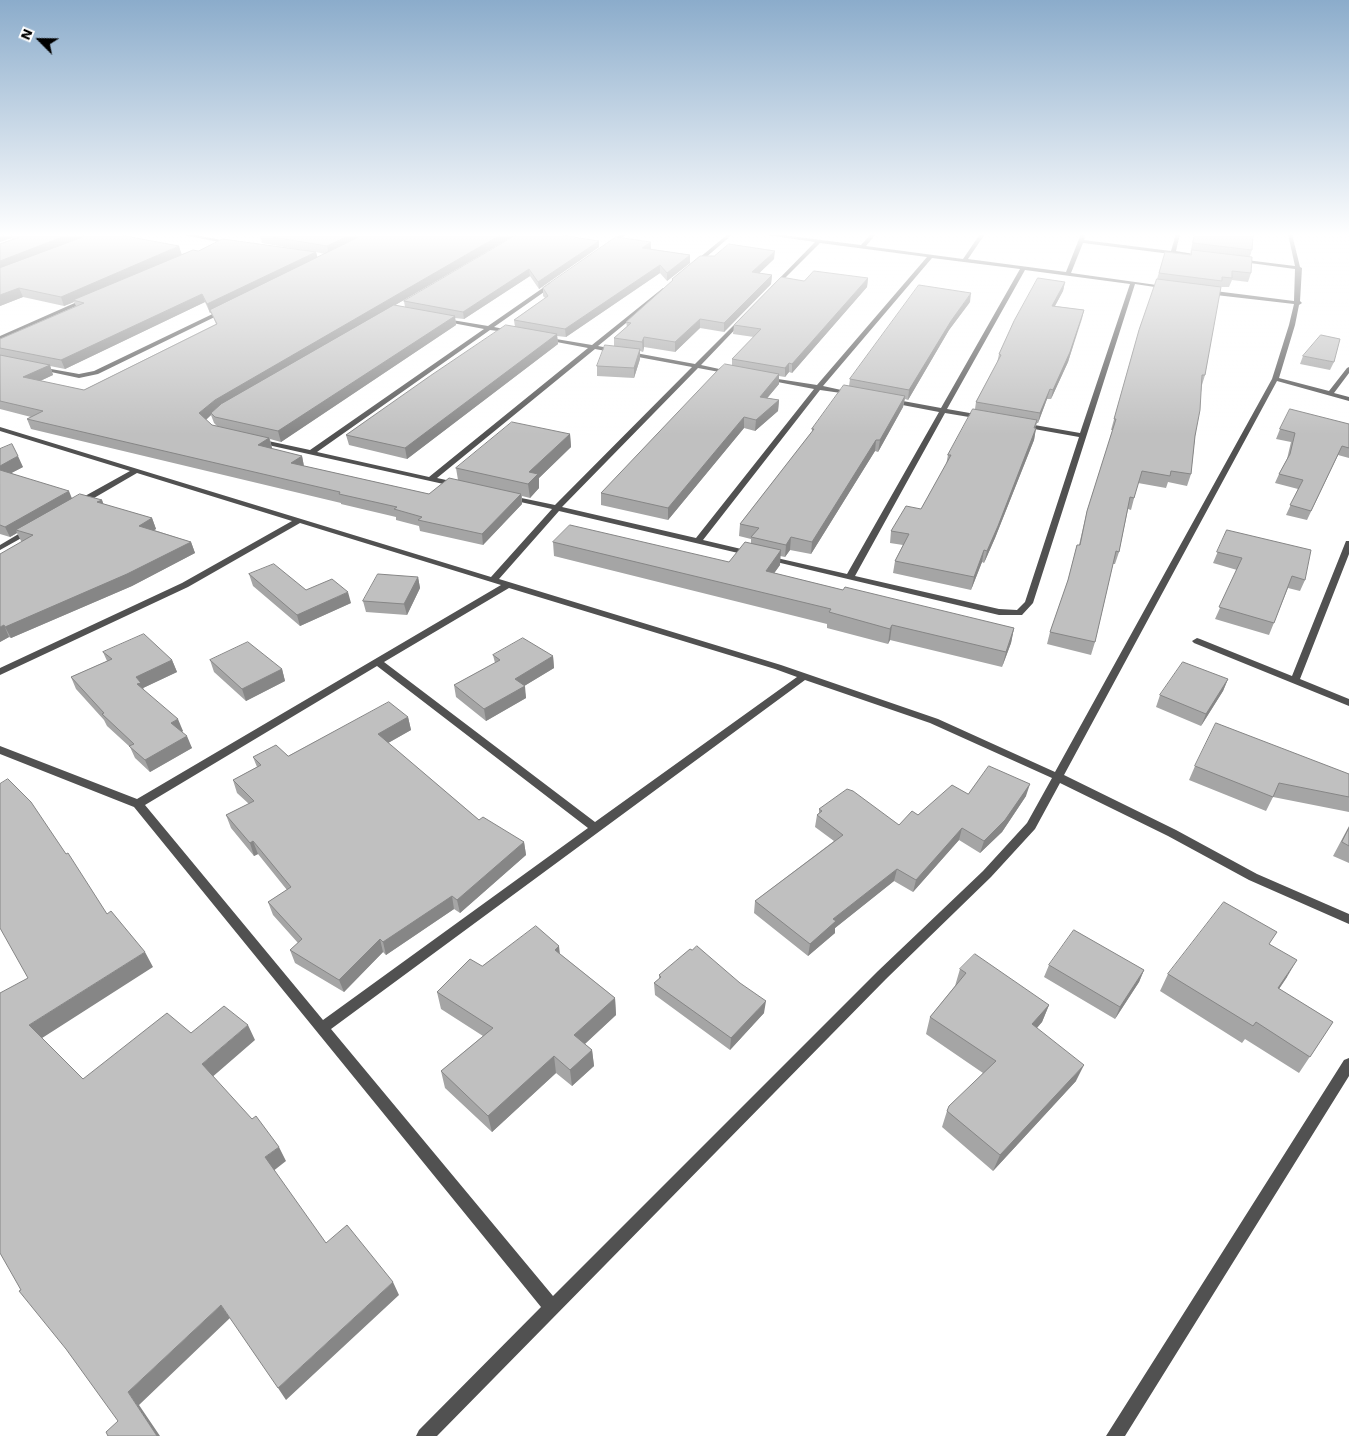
<!DOCTYPE html>
<html>
<head>
<meta charset="utf-8">
<style>
  body { margin:0 }
  #map { position:relative; width:1349px; height:1436px; overflow:hidden; background:#fff; font-family:"Work Sans",sans-serif }
  canvas { display:block }
  .north { position:absolute; left:15px; top:15px; width:50px; height:50px; -webkit-text-stroke:4px #fff; paint-order:stroke; rotate:293deg; font-size:14px; font-weight:700; line-height:20px; text-align:center; color:#000 }
  .north::after { content:''; display:block; margin:auto; width:18px; height:22px; background:#000; clip-path:polygon(50% 0,100% 100%,50% 72%,0 100%) }
</style>
</head>
<body>
<div id="map">
<canvas width="1349" height="1436"></canvas>
<div class="north">N</div>
</div>
<script>
const context = document.querySelector('canvas').getContext('2d');
context.lineJoin = 'round';
function paint(path, color) {
  context.fillStyle = color;
  context.fill(path, 'evenodd');
}
function strokePath(path, color, width, dash) {
  context.strokeStyle = color;
  context.lineWidth = width;
  context.lineCap = dash ? 'butt' : 'round';
  context.setLineDash(dash || []);
  context.stroke(path);
}
const minor = new Path2D(`
  M179,234H190L237,243L234,245Z
  M622,234H627L612,245H608V243Z
  M728,234H733L697,265H693V263Z
  M760,234H774L861,245L871,234H876L866,246L963,259L980,234H985L968,259L1066,272L1081,234L1085,235L1084,240L1171,251L1176,234H1180L1176,251L1206,256L1203,258L1083,243L1071,273L1171,287L1168,289L1135,284L1033,603L1022,615H999L768,560L764,558L768,556L847,574L939,412L892,403L889,401L892,399L941,408L1020,269L932,258L823,386L855,393V395L820,390L703,540L754,552V556H751L559,511L499,579L781,665L938,719L1055,772L1272,379L1289,325L1294,304L1207,294L1204,292L1207,290L1294,301L1295,269L1235,261L1238,259L1295,266L1288,234H1292L1300,267L1302,268L1300,301L1302,303L1299,305L1295,325L1279,378L1329,391L1347,368L1349,367V373L1334,393L1349,397V401L1277,381L1064,775L1176,830L1257,874L1349,914V924L1249,880L1168,836L1060,783L1035,829L991,877L886,979L437,1436H416L419,1430L541,1307L134,807L0,754V746L137,799L501,585L300,523L188,587L0,675V668L182,583L292,521L137,473L82,505H76V501L130,471L0,431V427L491,577L552,509L507,499V495L555,505L692,367L595,349L437,478L460,483L461,485L457,487L259,443L255,441L259,439L310,450L484,329L442,321L440,320V318L488,326L550,283H554V285L494,327L514,331V333L490,330L317,452L429,477L588,348L546,340L544,339V337L592,345L663,288L665,289V291L598,346L695,364L743,316L745,317V319L701,365L733,372L730,374L698,368L562,507L696,538L814,389L767,380L764,378L765,377L817,385L927,257L820,243L774,289L771,287L772,286L815,242ZM1025,270L1130,284L1080,433L1023,423L1020,425L1023,427L1079,437L1025,602L1017,610L999,609L855,576L945,413L981,419L984,417L981,415L947,409ZM509,588L775,669L797,677L595,822L384,662ZM377,666L588,828L323,1020L145,805ZM805,680L930,723L1052,778L1027,823L983,871L878,971L553,1296L331,1029Z
  M86,298L89,300L88,301L0,340V336Z
  M225,308L228,310L227,311L98,374L79,378L37,369L40,367L79,374L94,371Z
  M27,529H33L34,531L0,550V545Z
  M1346,541H1349V554L1300,679L1349,699V706L1194,643L1192,641L1197,638L1200,639L1292,676Z
  M1349,1058V1076L1125,1436H1106L1344,1060Z`);
const wall = new Path2D(`
  M0,234L182,254L198,251L301,250L262,243L260,235H515L395,305L405,307L404,301L599,241V247L539,289L530,276L464,319L455,318L456,325L281,442L270,439L272,448L271,449L302,456L304,466L429,494L458,480L456,468L570,434L571,447L539,478V488L530,498L522,496V504L483,545L420,531L419,526L396,520V517L341,504V503L31,429L27,419L31,417L0,409V339L76,306L74,302L64,306L23,297L0,306V244L12,239V238ZM316,252L325,254L317,258ZM205,302L210,313L211,312L216,324L84,390L40,381L53,375L50,366L65,369ZM211,415L214,423L217,426L212,425L206,420Z
  M1194,234H1253L1252,250L1250,256L1251,273L1248,282L1232,280L1229,287H1220L1205,375L1202,385L1195,436L1191,474L1187,486L1168,482L1166,488L1138,483L1131,510L1128,509L1119,552L1115,564H1113L1095,642L1091,655L1047,644L1050,632L1067,584L1077,545H1079L1087,511L1113,430H1111L1139,330L1157,279L1165,252L1190,255Z
  M651,242V249L690,255V263L667,281L660,273L566,337L557,336L558,344L407,459L349,445L346,435L515,327L514,320L545,298L543,296V288Z
  M774,259L759,273L772,275L771,284L724,332L700,328L675,352L644,347L643,352L640,351V359L634,378L597,376V366L614,346V338L627,327L626,322L672,282V279Z
  M868,278L867,287L792,373L789,372L785,377L779,376V384L767,398L779,400L778,411L755,431L744,428L668,520L601,505V493L732,365V359L754,337L733,334L734,325L804,281Z
  M1065,282L1063,291L1055,306L1084,310L1082,319L1068,362L1051,399H1047L1038,423H1037L1035,428H1036L1034,440L995,538L984,563L982,562L971,590L893,573L895,561L903,545L890,543L891,531L921,509L946,465L948,455L975,409L976,402L997,363L999,354Z
  M970,302L949,330L908,400L905,399L903,407L878,452L875,451L811,554L790,550L785,557L780,556V565L774,573L843,590L1014,628L1011,643L1002,667L890,640L888,644L827,628V624L554,556L553,542L729,562L751,543V539L739,536L740,524L812,432V429L849,386L850,379Z
  M1303,356L1334,362L1330,370L1300,364Z
  M1349,424V458L1338,455L1307,520L1286,515L1298,489L1275,483L1279,474L1287,459L1291,442L1276,439L1280,429Z
  M0,449L23,467L11,473L72,498L102,500L103,504L152,518L156,529L154,530L191,542L195,553L132,586L11,638L9,637L0,642L22,541H21L17,533L10,537L0,534Z
  M1227,530L1305,580L1300,591L1288,588L1269,635L1215,619L1237,570L1213,563Z
  M249,574L306,590L351,603L300,626L253,586Z
  M418,577L420,588L407,615L366,612L363,601Z
  M103,652L172,660L177,672L143,688L144,690L183,731L182,732L192,748L150,772L135,758L130,747L107,726L104,720L76,689L71,677L107,661Z
  M493,655L553,656L554,668L524,686L526,698L486,721L456,697L454,685L495,663Z
  M210,660L282,669L285,681L246,701L214,672Z
  M1228,679L1223,691L1201,726L1156,707L1160,695Z
  M408,717L411,730L388,743L479,820L524,842L526,855L460,913L454,909L386,955L383,952L344,992L295,963L290,950L298,943L273,915L268,902L287,890L258,854L254,856L231,828L226,815L249,804L237,793L233,780L257,767L253,757L288,756Z
  M1195,766L1349,774V812L1273,797L1266,811L1189,780Z
  M968,794L1026,796L1002,832L980,853L959,840L913,892L894,881L835,928V933L808,956L754,913L755,901L834,841L815,827L817,815L819,813V809L899,825L918,815Z
  M1349,826V863L1333,856Z
  M1270,944L1287,977L1279,989L1333,1022L1299,1073L1245,1039L1242,1043L1160,991L1168,974Z
  M560,954L615,998L616,1015L585,1044L592,1050L594,1066L572,1086L556,1073L492,1132L445,1088L441,1071L483,1036L441,1009L437,992L482,966Z
  M1049,965L1144,970L1139,982L1115,1019L1044,977Z
  M960,969L1049,1005L1042,1022L1037,1028L1076,1081L993,1171L942,1127L947,1111L983,1073L926,1034L930,1017L955,986Z
  M659,975L764,1013L730,1050L655,995L654,983L659,979Z`);
const shadedWall = new Path2D(`
  M0,234H22L11,235L12,238L0,242Z
  M70,234H95L0,272V261Z
  M352,234H370L329,254L327,246Z
  M502,234H515V235L211,413V415L202,423L199,413L215,400Z
  M599,241V247L539,289L538,282Z
  M651,242V249L642,248Z
  M179,246L182,255L73,300L74,302L64,306L61,297Z
  M775,251L774,259L751,281L752,272Z
  M316,252L318,260L210,313L207,304Z
  M690,255V263L667,281V273Z
  M660,265V273L566,337L565,329Z
  M529,269L530,276L464,319L463,312Z
  M772,275L771,284L724,332V323Z
  M868,278L867,287L792,373V364Z
  M1065,282L1063,291L1050,315L1052,306Z
  M19,288L23,297L0,306V295Z
  M971,293L970,302L949,330L908,400L909,390L951,321Z
  M202,294L205,302L65,369L61,360Z
  M1084,310L1068,362L1051,399L1053,390Z
  M455,316L456,325L281,442L278,431Z
  M700,319V328L675,352V342Z
  M557,334L558,344L407,459L405,448Z
  M644,337V347L643,352L642,342Z
  M640,349V359L634,378V368Z
  M789,363V372L785,377V368Z
  M50,365L53,375L27,387L23,377Z
  M779,374V384L759,408L760,397Z
  M1050,389L1047,399L1038,423L1040,413Z
  M905,396L903,407L878,452L880,440Z
  M779,400L778,411L755,431L756,420Z
  M744,417V428L668,520V508Z
  M1036,428L1034,440L995,538L984,563L987,551Z
  M570,434L571,447L539,478V488L530,498L528,484L529,472Z
  M269,438L272,448L261,456L258,445Z
  M876,440L875,451L811,554L812,542Z
  M18,456L23,467L0,479V466Z
  M302,456L304,467L291,463Z
  M69,491L73,501L16,530L17,533L10,537L5,527Z
  M521,494L522,504L483,545L482,534Z
  M102,500L106,511L97,502Z
  M152,518L156,529L143,537L139,526Z
  M791,537L790,550L785,557L786,545Z
  M191,542L195,553L132,586L11,638L5,627Z
  M781,550L780,565L765,586L766,571Z
  M984,550L982,562L971,590L974,577Z
  M418,577L420,588L407,615L404,604Z
  M348,592L351,603L300,626L297,615Z
  M4,625L9,637L0,642V627Z
  M892,625L890,640L888,644L890,629Z
  M1014,628L1011,643L1002,667L1006,652Z
  M553,656L554,668L516,691L515,679Z
  M172,660L177,672L143,688L146,694L137,684L136,677Z
  M282,669L285,681L246,701L242,689Z
  M1228,679L1223,691L1201,726L1206,714Z
  M525,686L526,698L486,721L484,709Z
  M408,717L411,730L381,747L378,734Z
  M178,719L183,731L176,735L171,723Z
  M187,736L192,748L150,772L145,760Z
  M1030,784L1026,796L1002,832L980,853L984,841Z
  M962,828L959,840L913,892L916,880Z
  M253,841L258,854L254,856L250,843Z
  M524,842L526,855L460,913L457,900Z
  M897,869L894,881L835,928V933L808,956L810,944L833,919Z
  M452,896L454,909L386,955L383,942Z
  M380,939L383,952L344,992L339,980Z
  M559,946L561,963L555,950Z
  M145,952L153,967L39,1040L29,1025Z
  M1297,960L1287,977L1268,1005L1278,988Z
  M1144,970L1139,982L1115,1019L1120,1007Z
  M615,998L616,1015L576,1052L574,1035Z
  M766,1001L764,1013L730,1050L731,1038Z
  M1049,1005L1042,1022L1025,1041L1032,1024Z
  M248,1025L255,1040L210,1079L202,1064Z
  M592,1050L594,1066L572,1086L570,1070Z
  M554,1056L556,1073L492,1132L488,1116Z
  M1084,1065L1076,1081L993,1171L1000,1155Z
  M279,1147L286,1161L272,1172L265,1157Z
  M393,1282L399,1295L286,1400L278,1388Z
  M221,1305L230,1318L139,1405L160,1436H157L128,1392Z`);
const building = new Path2D(`
  M14,234H70L0,261V244L20,237L11,235Z
  M91,234H115L179,246L61,297L19,288L0,295V268Z
  M263,234H352L327,246L260,235Z
  M365,234H502L215,400L199,413L212,425L269,438L258,445L302,456L291,463L429,494L449,478L521,494L482,534L418,520L422,517L394,509L397,507L339,494L340,492L27,419L43,411L0,401V355L50,365L23,377L84,390L217,324L210,310Z
  M518,234H554L599,241L538,282L529,269L463,312L404,301Z
  M1195,234H1253L1252,250L1193,243Z
  M616,237L651,242L642,248L690,255L667,273L660,265L565,329L514,320L548,296L543,288Z
  M223,239L316,252L207,304L202,294L61,360L0,348V339L84,303L73,300L193,250L198,251Z
  M729,244L775,251L752,272L772,275L724,323L700,319L675,342L644,337L642,342L614,338L631,323L626,322L673,280L672,279L700,256H714Z
  M1192,250L1252,257L1251,273L1232,271V278L1222,277V281L1159,273L1165,252L1191,255Z
  M814,271L868,278L792,364L789,363L785,368L732,359L761,329L734,325L781,277L804,281Z
  M1038,278L1065,282L1052,306L1084,310L1070,352L1053,390L1050,389L1040,413L976,402L1001,355L999,354L1014,321Z
  M1157,279L1221,287L1205,375H1202L1200,410L1195,436L1191,474L1171,471L1170,476L1142,471L1134,498L1130,497L1119,552L1116,551L1095,642L1050,632L1068,580L1077,545H1080L1087,511L1116,419H1114L1139,330Z
  M919,285L971,293L951,321L909,390L850,379Z
  M394,305L455,316L278,431L215,417L211,413L221,404Z
  M506,325L557,334L405,448L346,435L430,376Z
  M1321,335L1340,339L1334,362L1303,356Z
  M605,345L640,349L634,368L597,366Z
  M725,364L779,374L760,397L779,400L756,420L744,417L668,508L601,493L717,371Z
  M844,385L905,396L880,440H876L812,542L791,537L786,545L751,537L759,528L740,524L814,429H812Z
  M973,409L1037,420L1034,428H1036L998,526L987,551L984,550L974,577L895,561L909,534L891,531L906,506L921,509L951,455H948Z
  M1290,409L1349,424V448L1342,446L1311,511L1290,505L1303,480L1279,474L1290,454L1295,433L1280,429Z
  M512,422L570,434L529,472L538,474L528,484L456,468Z
  M12,444L18,456L0,466V449Z
  M0,470L69,491L5,527L0,525Z
  M80,494L102,500L97,502L152,518L139,526L191,542L127,574L5,627L4,625L0,627V554L33,535L16,530Z
  M570,525L729,562L745,542L781,550L766,571L843,590L845,587L1014,628L1006,652L892,625L890,629L829,612L831,609L553,542Z
  M1227,530L1311,550L1305,580L1292,576L1274,623L1219,607L1242,558L1217,552Z
  M274,564L306,590L332,579L348,592L297,615L249,574Z
  M378,574L418,577L404,604L363,601Z
  M144,634L172,660L136,677L141,683L137,684L178,719L171,723L187,736L145,760L129,746L134,744L102,714L104,713L71,677L112,659L103,652Z
  M523,638L553,656L515,679L525,686L484,709L454,685L500,660L493,655Z
  M248,642L282,669L242,689L210,660Z
  M1183,662L1228,679L1206,714L1160,695Z
  M389,702L408,717L378,734L479,820L483,817L524,842L457,900L452,896L383,942L380,939L339,980L290,950L302,939L268,902L291,887L253,841L250,843L226,815L254,801L233,780L261,765L253,757L276,745L288,756Z
  M1216,723L1349,774V797L1279,783L1273,797L1195,766Z
  M989,766L1030,784L1005,820L984,841L962,828L916,880L897,869L833,919L836,921L810,944L755,901L843,835L817,815L822,811L819,809L847,789L853,791L899,825L912,811L918,815L952,785L968,794Z
  M8,779L31,802L66,854L68,853L107,914L111,911L145,952L29,1025L83,1079L167,1013L191,1033L224,1006L248,1025L202,1064L252,1119L256,1116L279,1147L265,1157L326,1243L347,1225L393,1282L278,1388L221,1305L128,1392L157,1436H108L106,1432L118,1421L66,1349L19,1291L21,1290L0,1253V993L28,978L0,928V784Z
  M1349,828V846L1342,842Z
  M1224,902L1277,932L1269,944L1297,960L1278,988L1333,1022L1310,1057L1256,1022L1253,1026L1168,974Z
  M536,926L559,946L555,950L615,998L574,1035L592,1050L570,1070L554,1056L488,1116L441,1071L493,1028L437,992L470,959L482,966Z
  M1074,930L1144,970L1120,1007L1049,965Z
  M697,946L740,983L766,1001L731,1038L654,983L661,977L659,975L690,949L692,950Z
  M975,954L1049,1005L1032,1024L1084,1065L1000,1155L947,1111L949,1106L996,1061L930,1017L966,973L960,969Z`);
paint(minor, '#515151');
paint(wall, '#a5a5a5');
paint(shadedWall, '#868686');
paint(building, '#c0c0c0');
strokePath(building, '#868686', 1);
const sky = context.createLinearGradient(0, 0, 0, 435);
sky.addColorStop(0, '#8baccb');
sky.addColorStop(0.54, '#fff');
sky.addColorStop(1, '#ffffff00');
context.fillStyle = sky;
context.fillRect(0, 0, 1349, 435);
</script>
</body>
</html>
